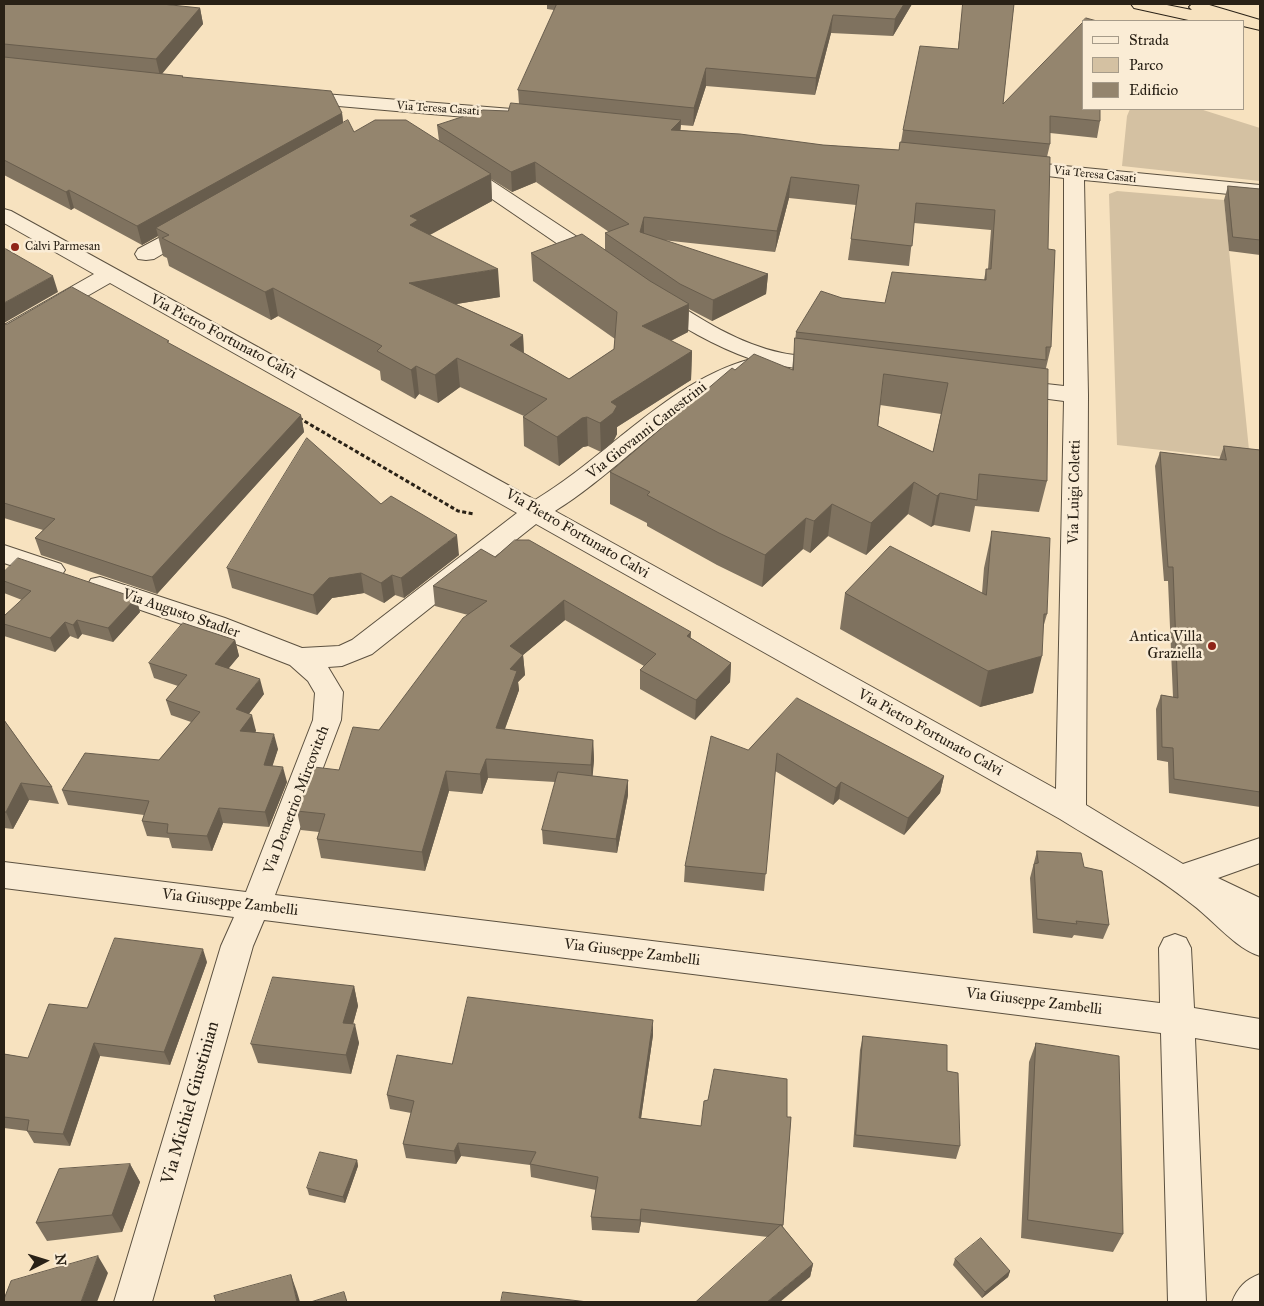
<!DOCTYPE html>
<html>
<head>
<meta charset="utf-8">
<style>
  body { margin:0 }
  #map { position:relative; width:1264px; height:1306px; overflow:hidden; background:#f7e2bf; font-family:"IM FELL Great Primer",serif }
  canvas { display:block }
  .frame { position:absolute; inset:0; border:5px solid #292116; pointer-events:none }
  .legend { position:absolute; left:1082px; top:20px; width:162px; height:90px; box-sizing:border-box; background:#faecd5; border:1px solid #a69b89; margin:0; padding:6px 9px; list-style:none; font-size:15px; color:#292116 }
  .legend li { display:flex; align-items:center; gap:10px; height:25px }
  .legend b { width:25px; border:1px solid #a69b89 }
  .north { position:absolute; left:20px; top:1236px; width:50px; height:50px; -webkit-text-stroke:4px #faecd5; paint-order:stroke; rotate:85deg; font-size:14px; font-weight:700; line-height:20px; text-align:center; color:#292116 }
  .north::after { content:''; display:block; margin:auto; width:18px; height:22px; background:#292116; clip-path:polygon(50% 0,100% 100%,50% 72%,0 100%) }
</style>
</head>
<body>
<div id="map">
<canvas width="1264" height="1306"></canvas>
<div class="frame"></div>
<ul class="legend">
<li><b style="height:6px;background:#faecd5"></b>Strada</li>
<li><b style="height:14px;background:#d4c1a2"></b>Parco</li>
<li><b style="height:14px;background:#94856e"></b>Edificio</li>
</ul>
<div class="north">N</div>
</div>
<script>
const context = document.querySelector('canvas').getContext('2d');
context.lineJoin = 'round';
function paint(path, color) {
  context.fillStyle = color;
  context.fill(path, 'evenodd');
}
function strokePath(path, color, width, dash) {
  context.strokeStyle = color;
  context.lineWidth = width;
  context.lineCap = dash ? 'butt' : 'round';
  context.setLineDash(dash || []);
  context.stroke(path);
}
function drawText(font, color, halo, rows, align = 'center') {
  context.font = font + ' "IM FELL Great Primer",serif';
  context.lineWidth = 5;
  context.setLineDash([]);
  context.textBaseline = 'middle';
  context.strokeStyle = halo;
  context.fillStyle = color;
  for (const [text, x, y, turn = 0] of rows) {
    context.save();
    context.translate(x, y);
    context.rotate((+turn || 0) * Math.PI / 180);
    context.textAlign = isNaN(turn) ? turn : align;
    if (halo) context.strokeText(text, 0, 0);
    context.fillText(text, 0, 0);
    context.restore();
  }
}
const green = new Path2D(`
  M1130,109H1200L1260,128V181L1122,166L1127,116Z
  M1117,191L1224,200L1250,460L1117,445L1109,194Z`);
const path = new Path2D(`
  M299,418L458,511L474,514`);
const minor = new Path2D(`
  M299,92L512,109L519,111L522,115L519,119L512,121L292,102L290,98L292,94Z
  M1013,161L1260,185V197L1084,180L1088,395L1086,805L1183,864L1260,838V863L1218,878L1260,898V956C1235,948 1214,921 1193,905C1152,872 1105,847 1060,819L536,524L372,654L342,666L328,667L343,692L341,720L275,895L1160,1003L1159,948L1164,938L1175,934L1186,938L1191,948L1194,1008L1260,1019V1049L1195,1038L1206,1302H1168L1161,1033L264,920L253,946L152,1302H114L221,946L234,917L4,888V862L246,892L313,720L315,693L308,681L290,665L205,632L91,593L87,586L91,579L100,577L225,618L302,648L339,646L352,640L517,513L110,283L12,339L4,341V325L94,274L4,223V209L11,211L535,500C607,457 669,381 751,359C714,346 681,326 648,305L645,300L648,295L656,293L664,295C700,319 739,344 782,353C801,357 820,356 839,361L842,366L839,371L831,373L768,364L765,369C683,393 626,467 555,511L1056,789L1064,401L1010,394L1002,392L998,387L1002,382L1010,380L1064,386V178L1006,171L1003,167L1006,163Z
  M461,163L468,165L606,256L609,261L606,266L598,267L590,266L454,173L451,169L454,165Z
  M194,221L201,223L204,227L201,231L154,259L146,260L138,259L135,254L138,249L187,223Z
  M4,545L61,564L65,570L61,576L52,579L4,563Z
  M1260,1274V1302H1232C1238,1287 1245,1280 1260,1274Z`);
const highway = new Path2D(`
  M1131,4H1162L1192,10L1189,7L1192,4H1206L1260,20V30L1243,26V21H1193L1134,8Z`);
const wall = new Path2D(`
  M4,4L200,8L203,24L162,74L183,76V78L342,113L343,123L354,132L439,141L437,125L508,111L519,104L518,90L554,10L547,9V4H912L893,36L831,33L815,95L706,86L693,126L681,125L680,130L823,145L899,150L901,142L903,130L958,49L963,4H1014L1003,104L1100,121L1097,138L1050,133V144L1047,157L1048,249L1051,347L1046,368L1047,481L1039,512L975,506L970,532L934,525L931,527L908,514L866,555L828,536L810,553L803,549L762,587L717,565L647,526V523L610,504V472L735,370H792L796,332L842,298L885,303L984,280L986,269H988L991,230L914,223L909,266L848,260L856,205L789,198L775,252L662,240L768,274L766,294L712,321L689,309L688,332L671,341L692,351L691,380L617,427V434L613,442L601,452L588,446L583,447L559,466L524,446L523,417L524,416L460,387L438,403L419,394L415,399L381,380L380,371L278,316L271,320L169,266L167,258L163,256L158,236L142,245L74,208L71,210L4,175ZM491,179L512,192L536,182L609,232L605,233V250L531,253L533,281L615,339L614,349L569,379L524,353L523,335L456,304L500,297L430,235L492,201ZM880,405L941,414L933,452L878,426Z
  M1228,186L1260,189V255L1229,251L1224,200Z
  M4,324L169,344L301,415L304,432L157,594L41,555L35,538L43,530L4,518Z
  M1224,446L1260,450V807L1169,793L1168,762L1157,760L1156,709L1161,695L1173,697L1168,581H1164L1155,466L1160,452L1219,460Z
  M381,504L459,555L404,598L395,595L384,603L364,593L332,598L317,615L232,588L227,568Z
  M992,531L1047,614L1043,628L1033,693L980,707L840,629L845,593H982L984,568Z
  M495,557L691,638L731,663L730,682L695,720L640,689V670L644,666L565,620L523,655L525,675L518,682L519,690L505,729L593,740L594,760L592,776L628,780V795L617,853L543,844L542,830L555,782L488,778L482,794L449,791L425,871L321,858L317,839L319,832L301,830L297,811L379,730L468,615L435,606L433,586Z
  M4,572L136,598L140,612L113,642L82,634L78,639L70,636L55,652L4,636V616L22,600L4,593Z
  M235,640L239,656L228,668L264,694L249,714L256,731L255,732L278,749L272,766L287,782L269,827L223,823L212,851L172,848L169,838L147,836L142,821L144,815L68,805L62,790L159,760L191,722L171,715L166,700L178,686L154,678L149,663Z
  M4,720L52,787L59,804L29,800L13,829L4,828Z
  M748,750L944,776L940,793L904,835L839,799L833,805L775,771L764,891L684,882L685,866Z
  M1037,851L1084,867L1109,925L1103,939L1074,935L1072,938L1033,933L1030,878Z
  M207,962L170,1065L100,1056L70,1146L34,1143L27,1131L4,1128V1054L28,1058Z
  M354,986L358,1006L353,1024L359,1043L351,1074L258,1063L251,1044Z
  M653,1035L641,1118L701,1126L787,1117H791L783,1227L813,1264L810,1277L768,1237L641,1222L639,1233L592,1230L591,1217L596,1190L531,1177L530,1165L461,1156L456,1164L406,1158L403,1144L411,1113L390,1109L387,1095L452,1064Z
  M863,1036L947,1071L960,1146L956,1159L853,1147L860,1050Z
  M1036,1043L1123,1234L1113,1252L1021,1238L1029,1062Z
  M357,1160L358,1166L345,1203L309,1195L307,1188Z
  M130,1164L140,1182L122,1232L47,1241L36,1223Z
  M955,1259L1010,1271L1008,1277L982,1298L953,1265Z`);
const shadedWall = new Path2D(`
  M904,4H912L893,36L895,19Z
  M200,8L203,24L160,76L156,59Z
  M833,15L831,33L815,95L816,78Z
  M706,68V86L693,126L694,108Z
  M342,113L344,131L156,228L158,236L142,245L137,226Z
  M681,120L680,140L671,130Z
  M535,162L536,182L512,192L511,172Z
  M491,174L492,201L420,240L413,253L410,216Z
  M791,177L789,198L775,252L777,231Z
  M69,190L74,208L71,210L66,192Z
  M644,217V238L640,232Z
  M498,269L500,297L413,311L409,283Z
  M768,274L766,294L712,321L713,300Z
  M53,276L58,292L4,323V303Z
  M273,288L278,316L271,320L265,292Z
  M689,304L688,332L642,355V326Z
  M523,335L524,363L510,345Z
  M692,351L691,380L617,427V434L613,442L601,452L600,423L611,402Z
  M457,358L460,387L438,403L435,375Z
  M416,366L419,394L415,399L411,370Z
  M301,415L304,432L157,594L152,577Z
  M587,417L588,446L583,447L559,466L557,437L582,418Z
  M914,482L908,514L866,555L871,523Z
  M940,493L934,525L931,527L937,496Z
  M832,504L828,536L810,553L814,521Z
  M806,518L803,549L762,587L765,555Z
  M457,535L459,555L404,598L401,578Z
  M361,573L364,593L332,598L317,615L313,595L329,578Z
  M392,575L395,595L384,603L381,583Z
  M136,598L140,612L113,642L108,628Z
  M564,600L565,620L523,655L525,675L518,682L519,690L498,747L496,728L510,669V646Z
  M77,620L82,634L78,639L73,625Z
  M65,622L70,636L55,652L50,638Z
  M691,632L690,651L687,636Z
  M235,640L239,656L220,679L215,664Z
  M1042,656L1033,693L980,707L988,671Z
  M731,663L730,682L695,720L696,700Z
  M260,679L264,694L241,724L236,709Z
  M252,715L256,731L244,746L240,731Z
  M274,734L278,749L268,780L264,765Z
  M593,740L594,760L592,784L591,765Z
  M486,759L488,778L482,794L480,774Z
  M283,767L287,782L269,827L265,812Z
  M446,771L449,791L425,871L422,852Z
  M944,776L940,793L904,835L908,818Z
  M628,780V795L617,853L616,839Z
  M841,782L839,799L833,805L836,788Z
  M21,783L29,800L13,829L6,812Z
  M219,808L223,823L212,851L207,836Z
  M203,949L207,962L170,1065L164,1052Z
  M354,986L358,1006L348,1042L343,1023Z
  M653,1020V1035L639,1132V1118Z
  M355,1024L359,1043L351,1074L346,1055Z
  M94,1043L100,1056L70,1146L63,1134Z
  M458,1143L461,1156L456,1164L454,1151Z
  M357,1160L358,1166L345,1203L343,1197Z
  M130,1164L140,1182L122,1232L112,1215Z
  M641,1209V1222L639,1233L640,1220Z
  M98,1256L108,1273L97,1302H81Z
  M813,1264L810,1277L780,1302H767Z
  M1010,1271L1008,1277L982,1298L985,1292Z
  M291,1275L297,1292L300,1302H297Z`);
const building = new Path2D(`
  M4,4H162L200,8L156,59L4,44Z
  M557,4H904L895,19L833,15L816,78L706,68L694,108L518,90Z
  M963,4H1014L1003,104L1083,22V109H1100V121L1050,116V144L903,130L920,46L958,49Z
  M1086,18L1097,21H1083Z
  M4,57L183,76L182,77L331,91L342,113L137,226L69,190L66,192L4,160Z
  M511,103L681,120L671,130L740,134L823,145L899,150L900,142L1050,157L1048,249L1055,250L1051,347H1046V360L796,332L821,291L842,298L885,303L892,272L986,280V269H991L995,210L916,203L912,246L851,239L859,185L791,177L777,231L644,217L640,232L768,274L713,300L680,284L605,233L629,224L535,162L511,172L437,125L483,110L508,111Z
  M348,120L354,132L375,120H406L491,174L410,216L418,220L410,225L498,269L409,283L523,335L510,345L569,379L614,349L617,312L531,253L582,234L650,281L689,304L642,326L692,351L611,402L617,406L613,413L600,423L587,417L582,418L557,437L523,417L547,399L457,358L435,375L416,366L411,370L377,351L382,346L273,288L265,292L162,238L169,235L156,228Z
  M1228,186L1260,189V240L1233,237Z
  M6,249L53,276L4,303V250Z
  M72,287L169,341L167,342L301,415L152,577L35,538L55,519L4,503V324H7Z
  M795,338L1048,369L1047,481L979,474L977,500L940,493L937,496L914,482L871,523L832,504L814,521L806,518L765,555L719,533L647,495L650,492L610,472L732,368L735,370L754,354L793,370ZM884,374L948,383L933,452L878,426Z
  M307,438L381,504L391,496L457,535L401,578L392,575L381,583L361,573L329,578L313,595L227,568Z
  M1224,446L1260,450V792L1174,779L1173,748L1162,747L1161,695L1178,698L1173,567H1168L1160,452L1226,460Z
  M992,531L1050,538L1047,614H1044L1042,656L988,671L845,593L890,546L986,595Z
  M515,540H529L691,632L687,636L731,663L696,700L640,670L656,654L564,600L510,646L523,655L510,669L517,671L496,728L593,740L591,765L486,759L480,774L446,771L422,852L317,839L325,814L297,811L314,767L339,770L353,727L379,730L463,618L487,601L433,586L481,549L495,557Z
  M18,558L136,598L108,628L77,620L73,625L65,622L50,638L4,624V616L31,591L4,581V572Z
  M183,623L235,640L215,664L260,679L236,709L252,715L240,731L274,734L264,765L283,767L265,812L219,808L207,836L167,833L168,824L142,821L149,801L62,790L85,753L159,760L200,712L166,700L187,675L149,663Z
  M797,698L944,776L908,818L841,782L836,788L777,753L766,874L685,866L711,736L748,750Z
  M4,720L52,787L21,783L6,812H4Z
  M558,772L628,780L616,839L542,830Z
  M1037,851L1081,853L1084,867L1102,871L1109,925L1076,921L1077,924L1037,919L1034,864L1038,863Z
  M115,938L203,949L164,1052L94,1043L63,1134L27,1131L29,1120L4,1117V1054L28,1058L49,1004L87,1008Z
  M273,977L354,986L343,1023L355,1024L346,1055L251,1044Z
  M468,997L653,1020L639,1118L701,1126L704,1101L708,1100L714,1069L787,1079V1117H791L783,1225L641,1209L640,1220L591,1217L598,1177L530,1164L536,1152L458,1143L454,1151L403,1144L414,1101L387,1095L397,1055L452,1064Z
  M863,1036L947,1045V1071L958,1073L960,1146L856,1135Z
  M1036,1043L1119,1056L1123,1234L1028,1220Z
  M320,1152L357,1160L343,1197L307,1188Z
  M130,1164L112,1215L36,1223L59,1169Z
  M781,1225L813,1264L767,1302H696Z
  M981,1238L1010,1271L985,1292L955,1259Z
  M98,1256L81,1302H4V1299L11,1281Z
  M291,1275L297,1302H216L214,1296Z
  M344,1292L347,1302H311Z
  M503,1292L588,1302H501Z`);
const markers = [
  [15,247,5,"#8f2418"],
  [1212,646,5,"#8f2418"]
];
const farStreetnames = [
  ["Via Teresa Casati",438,109,4],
  ["Via Teresa Casati",1095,175,6]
];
const farPoinames = [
  ["Calvi Parmesan",25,247]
];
const streetNames = [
  ["Via Pietro Fortunato Calvi",223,337,28],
  ["Via Giovanni Canestrini",647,431,-38],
  ["Via Luigi Coletti",1075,492,-89],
  ["Via Pietro Fortunato Calvi",577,534,30],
  ["Via Augusto Stadler",181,614,19],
  ["Via Pietro Fortunato Calvi",930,733,29],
  ["Via Demetrio Mircovitch",297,800,-69],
  ["Via Giuseppe Zambelli",230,903,7],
  ["Via Giuseppe Zambelli",632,953,7],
  ["Via Giuseppe Zambelli",1034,1002,7]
];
const poiNames = [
  ["Antica Villa",1202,637],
  ["Graziella",1202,654]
];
const nearStreetnames = [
  ["Via Michiel Giustinian",191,1103,-74]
];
paint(green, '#d4c1a2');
strokePath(minor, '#5c5140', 2);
strokePath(highway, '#292116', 2);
strokePath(path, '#292116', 3, [4, 2.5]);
paint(minor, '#faecd5');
paint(highway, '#f7e2bf');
paint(wall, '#7f725f');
paint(shadedWall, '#685d4d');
paint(building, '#94856e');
strokePath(building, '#685d4d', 1);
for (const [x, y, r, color] of markers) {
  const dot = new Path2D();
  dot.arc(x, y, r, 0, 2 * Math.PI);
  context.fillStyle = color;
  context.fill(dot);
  strokePath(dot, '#faecd5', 2);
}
drawText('12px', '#292116', '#faecd5', farStreetnames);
drawText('12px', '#292116', '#faecd5', farPoinames, 'left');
drawText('15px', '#292116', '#faecd5', streetNames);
drawText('15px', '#292116', '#faecd5', poiNames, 'right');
drawText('18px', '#292116', '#faecd5', nearStreetnames);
</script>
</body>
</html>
